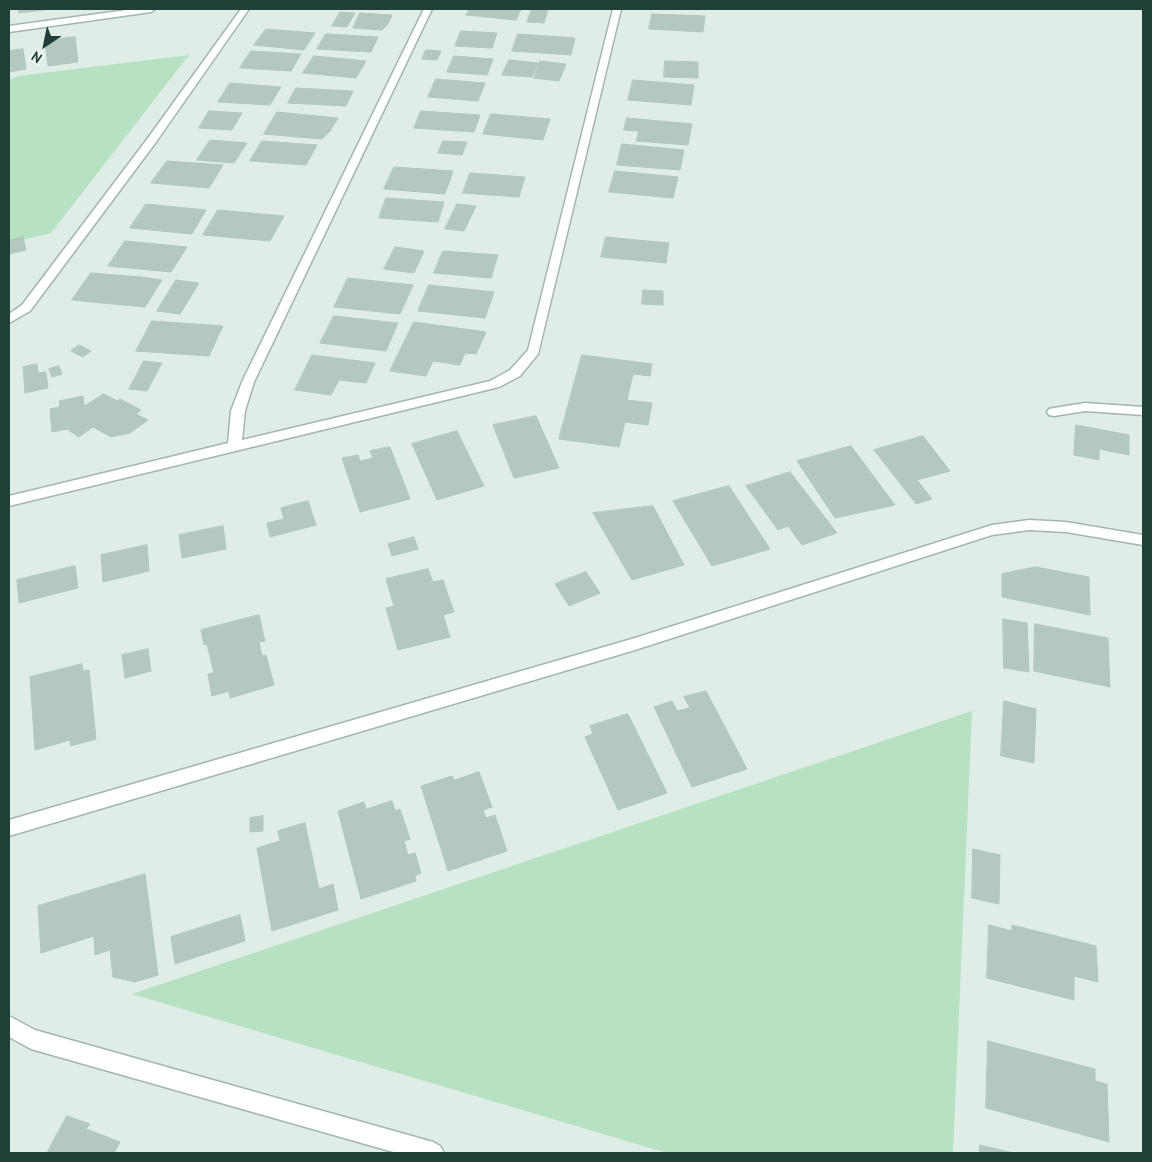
<!DOCTYPE html>
<html>
<head>
<meta charset="utf-8">
<style>
  body { margin:0 }
  #map { position:relative; width:1152px; height:1162px; overflow:hidden; background:#e0ede7; font-family:"PT Sans",sans-serif }
  canvas { display:block }
  .frame { position:absolute; inset:0; border:10px solid #1f3f37; pointer-events:none }
  .north { position:absolute; left:20px; top:20px; width:50px; height:50px; -webkit-text-stroke:4px #f1f9f5; paint-order:stroke; rotate:214deg; font-size:14px; font-weight:700; line-height:20px; text-align:center; color:#1f3f37 }
  .north::after { content:''; display:block; margin:auto; width:18px; height:22px; background:#1f3f37; clip-path:polygon(50% 0,100% 100%,50% 72%,0 100%) }
</style>
</head>
<body>
<div id="map">
<canvas width="1152" height="1162"></canvas>
<div class="frame"></div>
<div class="north">N</div>
</div>
<script>
const context = document.querySelector('canvas').getContext('2d');
context.lineJoin = 'round';
function paint(path, color) {
  context.fillStyle = color;
  context.fill(path, 'evenodd');
}
function strokePath(path, color, width, dash) {
  context.strokeStyle = color;
  context.lineWidth = width;
  context.lineCap = dash ? 'butt' : 'round';
  context.setLineDash(dash || []);
  context.stroke(path);
}
const green = new Path2D(`
  M189,55L51,233L9,243V80L18,76Z
  M972,711L953,1153H667L132,994Z`);
const building = new Path2D(`
  M19,9H51L19,13Z
  M470,9H521L516,20L466,15Z
  M532,9H548L544,23L527,22Z
  M340,12L355,13L347,27L332,26Z
  M360,13L392,15L388,24L382,30L353,28Z
  M652,14L705,16L703,32L649,29Z
  M266,29L315,33L304,50L254,45Z
  M461,31L497,33L492,48L455,46Z
  M326,34L378,37L371,52L317,49Z
  M518,34L575,38L571,55L512,51Z
  M75,37L78,62L48,66L45,41Z
  M23,49L26,69L9,72V51Z
  M426,50L441,51L437,60L422,59Z
  M251,51L301,54L291,71L240,68Z
  M314,56L366,61L356,78L303,73Z
  M454,56L493,59L487,75L447,72Z
  M509,60L538,63L532,77L502,75Z
  M540,61L566,64L559,81L534,78Z
  M665,61L698,62V78L664,77Z
  M436,79L485,83L478,101L428,97Z
  M633,80L694,85L691,105L628,100Z
  M230,83L281,87L270,105L218,102Z
  M296,88L353,91L346,106L288,103Z
  M209,111L242,113L232,130L199,128Z
  M421,111L480,115L474,132L414,128Z
  M277,112L338,118L330,131L322,139L264,134Z
  M491,114L550,119L543,140L483,134Z
  M627,118L692,124L688,145L636,141L639,131L624,130Z
  M210,140L247,143L234,163L197,160Z
  M262,141L317,145L306,165L250,161Z
  M443,141L467,142L462,155L438,153Z
  M622,144L684,150L680,170L617,165Z
  M167,161L223,165L209,188L151,183Z
  M394,167L453,171L445,194L384,189Z
  M615,171L678,177L673,198L609,192Z
  M470,173L525,177L519,197L463,193Z
  M386,198L444,202L438,222L379,218Z
  M146,204L206,210L192,234L130,228Z
  M457,204L476,206L464,231L445,229Z
  M218,210L284,216L270,241L203,235Z
  M23,237L26,250L9,254V241Z
  M606,237L669,243L666,263L601,257Z
  M125,241L187,247L171,272L108,266Z
  M395,247L424,251L414,273L384,269Z
  M443,251L498,255L491,278L434,273Z
  M91,273L141,277L123,305L72,300Z
  M141,277L162,280L145,307L123,305Z
  M348,278L413,285L400,314L334,307Z
  M176,280L199,283L180,314L157,311Z
  M429,285L494,292L485,318L418,311Z
  M643,290L663,291V305L642,304Z
  M334,316L398,323L386,351L320,343Z
  M152,321L223,326L209,356L136,351Z
  M414,322L486,332L476,354L465,353L460,365L433,361L426,376L390,371Z
  M79,345L91,351L83,357L71,351Z
  M312,355L375,363L366,383L339,380L331,395L295,390Z
  M582,355L652,364L650,376L633,374L627,400L652,403L648,425L625,422L619,447L559,439Z
  M144,361L162,363L147,391L129,389Z
  M37,364L38,373L46,372L48,388L25,393L23,367Z
  M59,366L62,374L52,377L49,369Z
  M104,394L117,401L120,399L141,410L136,414L148,420L130,433L111,437L93,427L79,437L67,429L52,432L50,409L60,407L59,401L83,396L84,406Z
  M536,416L559,468L514,478L493,425Z
  M1076,425L1129,435V455L1099,449V460L1074,455Z
  M457,431L484,486L437,500L412,444Z
  M923,436L950,471L917,480L932,499L916,504L874,450Z
  M851,446L895,505L835,518L797,461Z
  M390,447L410,499L360,512L342,458L358,455L360,461L373,458L370,451Z
  M790,472L837,533L802,545L788,526L778,530L746,486Z
  M729,486L770,549L712,566L673,501Z
  M308,501L316,525L270,537L267,523L284,519L281,508Z
  M653,506L684,565L632,580L593,513Z
  M223,526L226,549L182,558L179,535Z
  M414,537L418,549L392,556L388,544Z
  M147,545L149,571L103,582L101,555Z
  M75,566L78,588L19,603L17,580Z
  M1036,567L1089,577L1090,615L1002,597V574Z
  M428,569L433,582L443,580L454,612L443,615L450,637L398,650L386,608L394,606L386,579Z
  M586,572L600,593L569,606L555,584Z
  M259,615L265,641L259,642L262,656L266,655L274,685L230,698L229,691L212,696L208,674L214,673L207,644L204,645L201,630Z
  M1003,619L1027,623L1029,672L1004,668Z
  M1035,624L1108,638L1110,687L1034,671Z
  M148,649L151,671L125,678L122,655Z
  M82,664L83,671L89,670L96,739L71,746L70,740L35,750L30,677Z
  M706,691L747,769L692,787L654,707L672,701L677,711L690,708L684,697Z
  M1004,701L1036,709L1034,763L1001,756Z
  M628,714L667,793L618,810L585,737L593,734L590,726Z
  M479,772L492,807L483,810L486,818L495,815L507,851L448,871L421,786L452,776L454,780Z
  M392,801L395,811L400,809L410,839L404,841L408,855L415,853L421,873L415,876L416,881L361,899L338,811L364,802L366,809Z
  M263,816V831L250,832V818Z
  M305,823L319,889L333,884L338,910L272,931L257,848L280,841L278,831Z
  M973,849L1000,855L999,904L972,898Z
  M145,874L158,975L135,982L113,977L110,950L95,955L94,936L41,953L38,906Z
  M240,915L245,941L175,964L171,937Z
  M989,925L1012,931V925L1096,946L1098,982L1074,976V1000L987,978Z
  M988,1041L1095,1069V1081L1107,1084L1109,1142L986,1108Z
  M67,1116L90,1124L86,1129L120,1142L114,1153H47Z
  M980,1145L1013,1153H980Z`);
const street = new Path2D(`
  M134,9H155L151,12L9,32V26Z
  M241,9H249L156,142L30,311L9,323V314L22,305L148,138Z
  M424,9H432L254,382L245,411L242,440L490,381L510,370L528,350L613,9H621L538,354L520,376L499,387L9,506V496L228,443L231,411L242,382Z
  M1085,403L1143,407V415L1085,411L1054,416L1049,415L1047,412L1049,409L1054,408Z
  M1029,520L1066,522L1143,535V545L1066,532L1029,530L992,535L635,650L9,836V820L635,638L992,525Z
  M9,1016L35,1030L433,1142L440,1146L444,1153H397L31,1049L9,1037Z`);
paint(green, '#b6e1c2');
paint(building, '#b5c8c0');
strokePath(building, '#b2c7be', 1);
strokePath(street, '#a2b5af', 3);
paint(street, '#fff');
</script>
</body>
</html>
